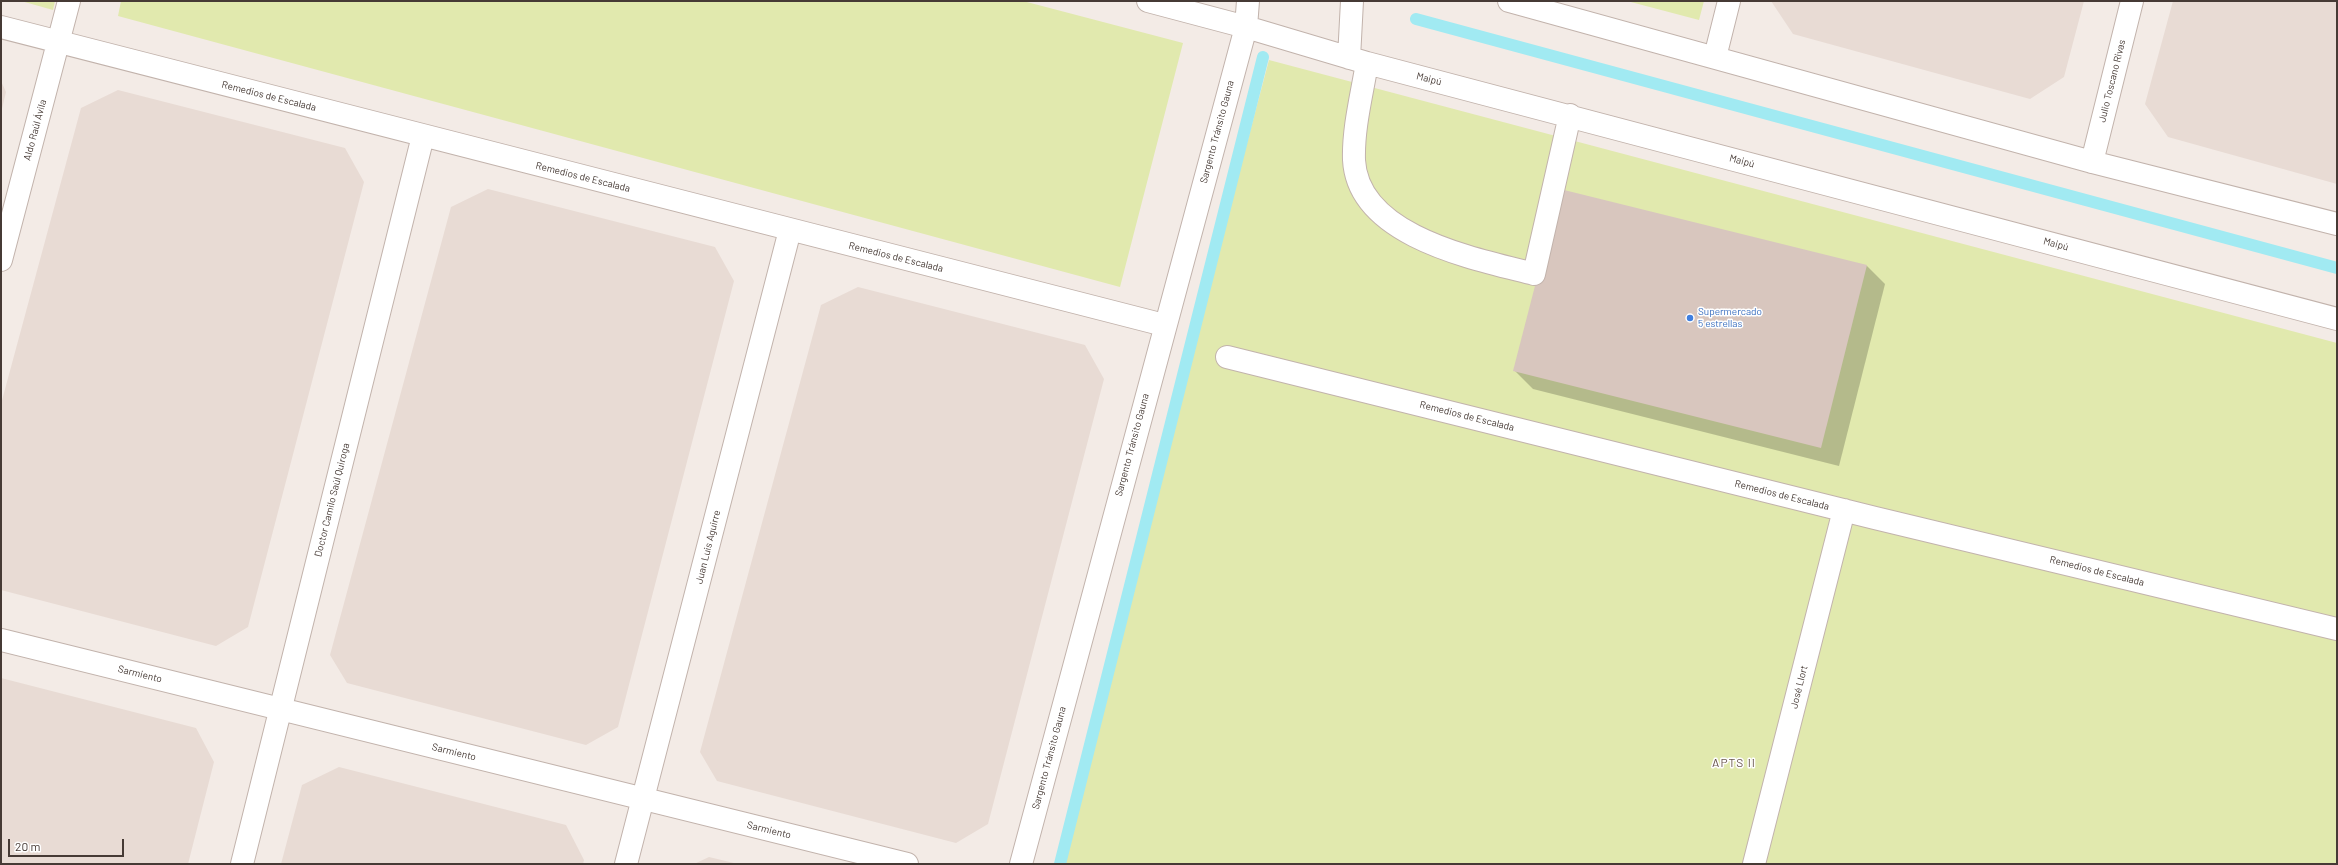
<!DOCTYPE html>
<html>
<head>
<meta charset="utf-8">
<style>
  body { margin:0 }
  #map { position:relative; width:2338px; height:865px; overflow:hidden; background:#f3ebe6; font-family:Barlow,sans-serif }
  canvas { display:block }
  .frame { position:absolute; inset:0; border:2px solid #463a35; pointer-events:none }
  .scale { position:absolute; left:8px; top:839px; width:116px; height:18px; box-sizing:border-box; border:2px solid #463a35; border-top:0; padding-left:5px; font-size:12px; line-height:14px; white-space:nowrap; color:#463a35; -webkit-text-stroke:3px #fff; paint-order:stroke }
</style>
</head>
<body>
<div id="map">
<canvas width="2338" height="865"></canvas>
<div class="frame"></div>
<div class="scale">20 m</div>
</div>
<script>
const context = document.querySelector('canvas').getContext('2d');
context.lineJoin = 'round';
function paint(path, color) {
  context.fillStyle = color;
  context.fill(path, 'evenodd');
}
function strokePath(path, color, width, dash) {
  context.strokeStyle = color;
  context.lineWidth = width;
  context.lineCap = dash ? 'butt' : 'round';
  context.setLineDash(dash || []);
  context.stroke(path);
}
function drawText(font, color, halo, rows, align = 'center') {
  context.font = font + ' Barlow,sans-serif';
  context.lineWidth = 3;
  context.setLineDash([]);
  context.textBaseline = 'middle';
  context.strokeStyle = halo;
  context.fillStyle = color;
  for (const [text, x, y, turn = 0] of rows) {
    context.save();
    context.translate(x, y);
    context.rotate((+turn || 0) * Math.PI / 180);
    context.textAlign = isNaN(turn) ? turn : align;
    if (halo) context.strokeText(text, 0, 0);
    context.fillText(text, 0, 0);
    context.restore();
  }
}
const residential = new Path2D(`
  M1771,1H2084L2064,77L2030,99L1793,34Z
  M2173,1H2337V184L2168,137L2145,104Z
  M1,81L6,92L1,113Z
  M118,90L345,148L364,182L248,627L216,646L1,590V404L81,108Z
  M488,189L715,247L734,281L618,727L586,745L347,683L330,655L451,207Z
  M858,287L1085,345L1104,379L988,824L956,843L717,781L700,752L821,305Z
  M1,678L196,728L214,762L188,864H1Z
  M339,767L566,825L584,860L583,864H281L302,785Z
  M709,857L738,864H694Z`);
const green = new Path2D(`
  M21,1H55L53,10Z
  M121,1H1023L1183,43L1120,287L118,16Z
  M1627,1H1704L1699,20Z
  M1269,60L2337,343V864H1056Z`);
const shadow = new Path2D(`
  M1560,190L1867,266L1885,284L1839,466L1533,389L1515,371Z`);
const stream = new Path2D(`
  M1416,19L2337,268
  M1060,864L1263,57`);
const building = new Path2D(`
  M1560,189L1867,265L1821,448L1513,371Z`);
const minor = new Path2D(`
  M1148,1L1246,27L1367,63L2337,319
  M1509,1L2092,162L2337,224
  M1,27L1164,325
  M1715,57L1729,1
  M1349,58L1352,1
  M1367,63C1362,94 1353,128 1354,160C1358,237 1476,259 1534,274L1570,115
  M2092,162L2132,1
  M1,260L69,1
  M1227,357L1875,518L2337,629
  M1,640L907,864
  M242,864L423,136
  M626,864L790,230
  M1021,864L1246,27L1248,1
  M1754,864L1844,510`);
const markers = [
  [1690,318,4,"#3f7fe0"]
];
const streetNames = [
  ["Maipú",1429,79,14],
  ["Julio Toscano Rivas",2112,81,-76],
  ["Remedios de Escalada",269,96,14],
  ["Aldo Raúl Ávila",35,130,-75],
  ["Sargento Tránsito Gauna",1217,132,-75],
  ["Maipú",1742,161,15],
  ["Remedios de Escalada",583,177,14],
  ["Maipú",2056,244,15],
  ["Remedios de Escalada",896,257,14],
  ["Remedios de Escalada",1467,416,14],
  ["Sargento Tránsito Gauna",1132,445,-75],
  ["Remedios de Escalada",1782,495,14],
  ["Doctor Camilo Saúl Quiroga",332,500,-76],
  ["Juan Luis Aguirre",708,547,-76],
  ["Remedios de Escalada",2097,571,14],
  ["Sarmiento",140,674,14],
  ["José Llort",1799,687,-76],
  ["Sarmiento",454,752,14],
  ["Sargento Tránsito Gauna",1049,758,-75],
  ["Sarmiento",769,830,14]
];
const shopNames = [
  ["Supermercado",1698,312],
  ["5 estrellas",1698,324]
];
const quarterNames = [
  ["APTS II",1734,763]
];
paint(residential, '#e8dbd4');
paint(green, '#e1e9ae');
paint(shadow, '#0003');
strokePath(stream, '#a1eaf2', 12);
paint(building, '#d8c6be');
strokePath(minor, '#c2b3ac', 24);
strokePath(minor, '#fff', 22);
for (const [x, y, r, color] of markers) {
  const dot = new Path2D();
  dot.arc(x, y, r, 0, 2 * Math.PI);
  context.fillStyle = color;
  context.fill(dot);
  strokePath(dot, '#fff', 1.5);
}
drawText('10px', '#463a35', '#fff', streetNames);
drawText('10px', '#366cbe', '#fff', shopNames, 'left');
context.letterSpacing = '1px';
drawText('12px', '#69554c', '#fff', quarterNames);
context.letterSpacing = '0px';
</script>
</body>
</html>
